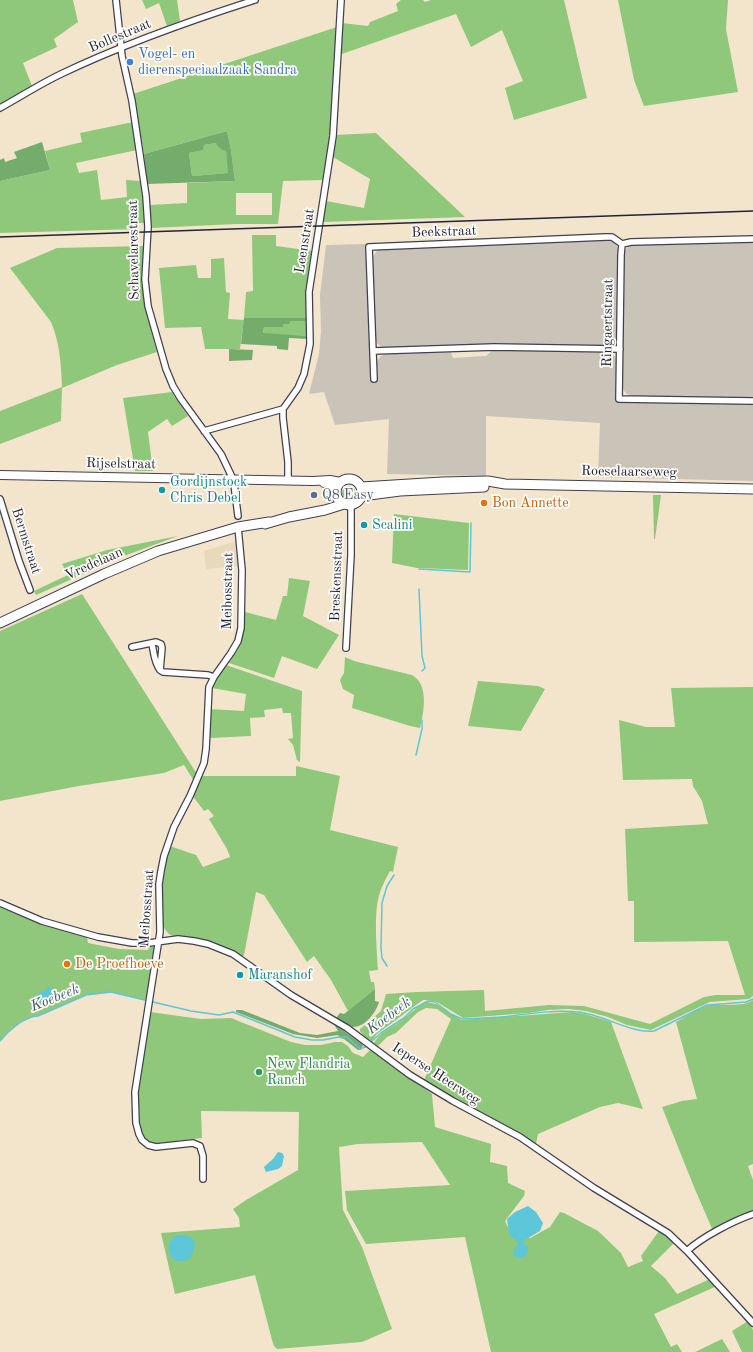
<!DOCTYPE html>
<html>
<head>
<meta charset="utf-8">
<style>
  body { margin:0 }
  canvas { display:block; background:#f2e5cb }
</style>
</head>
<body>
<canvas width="753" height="1352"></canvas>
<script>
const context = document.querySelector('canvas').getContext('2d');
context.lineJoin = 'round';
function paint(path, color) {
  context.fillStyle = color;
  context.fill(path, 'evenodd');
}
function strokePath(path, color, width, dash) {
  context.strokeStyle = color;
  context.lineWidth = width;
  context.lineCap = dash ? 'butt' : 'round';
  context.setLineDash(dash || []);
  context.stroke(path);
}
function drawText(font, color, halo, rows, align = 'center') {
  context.font = font + ' "Old Standard TT",serif';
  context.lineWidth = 3.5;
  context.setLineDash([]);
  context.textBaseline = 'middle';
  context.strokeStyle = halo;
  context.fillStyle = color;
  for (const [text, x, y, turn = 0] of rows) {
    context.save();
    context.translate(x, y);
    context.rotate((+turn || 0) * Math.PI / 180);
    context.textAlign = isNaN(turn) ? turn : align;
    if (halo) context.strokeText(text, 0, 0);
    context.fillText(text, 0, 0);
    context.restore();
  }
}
const built = new Path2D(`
  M237,541L239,566L206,569L204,551Z`);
const industrial = new Path2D(`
  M606,239L612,241L616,244L618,249L617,336L615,342L611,345L606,347L493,344L385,348L381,347L377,343L375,338L373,259L374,255L378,250L384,248Z
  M753,240V398L632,396L627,394L624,391L622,385L624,255L625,250L629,246L634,244Z
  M367,244L371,381H377L376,365L378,360L381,356L386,354L451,352L453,358L486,356L493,350L605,352L615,356L616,360V402L753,404V481L598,477L600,423L486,416V476L387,474L389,419L335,425L324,392L309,394L319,354L321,332L320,295L326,245Z`);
const green = new Path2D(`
  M0,0H73L78,22L54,39L57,47L23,63L32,86L0,104Z
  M142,0H177L180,21L167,26L159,3L146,9Z
  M401,0H423L425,2L431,0H564L587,98L514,120L505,88L523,81L502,30L471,47L456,14L339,55L342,23L368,26L370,22L398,11L396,4Z
  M618,0H728L726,29L738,92L644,106L634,80Z
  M337,27L331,125L324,180L283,181L278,224H236L151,228L149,205L187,203V183L235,181L231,150L227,131L144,154L133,94ZM236,193H272V215H236Z
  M133,122L137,150L76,163L79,173L97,170L101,200L127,197L126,180L141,181L145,223H138V229L0,233V181L50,170L45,151L82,142L80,133Z
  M376,133L465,217L323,222L326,201L364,208L370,179L333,157L335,135Z
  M216,143L226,151L229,173L192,176L189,153L202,150L204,145Z
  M252,235H276V246L313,251C308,274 306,295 307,318H244L246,292L253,291Z
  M144,246L141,282L148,318L157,352L117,365L62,388L61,421L0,444V411L62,387C61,365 60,343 51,322L10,268L57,248Z
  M224,258L226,292L230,293L228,319L244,320L240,349H205L201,327L165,328L159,268L196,265L198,278H211V259Z
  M289,321H308V336L263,334L264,327H283V324Z
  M172,392L188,416L172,426L167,419L148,432L153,471H135L123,398Z
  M342 493a7 7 0 1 1 14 0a7 7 0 1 1-14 0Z
  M653,495H661L655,539H654Z
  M394,514L469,523L468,570L417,568L392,563Z
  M178,536L124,556L36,595L34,591L68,575L62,564L107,550Z
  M289,578L310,581L303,616L339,635L317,669L282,656L274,678L229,663C243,643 244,636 245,612L276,620L283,596H287Z
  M82,594L197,774L194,781L184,765L164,773L79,786L0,801V631Z
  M345,657L354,661L412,675C429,684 424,712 420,728L410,726L352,708L354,695L343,689L340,680L344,673Z
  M226,665L302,691L300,762L297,760L293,745L288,739L293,738L291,713H283L282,708L264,710L265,717L250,718L251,736L211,738L209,736V709L244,711L246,694L212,688L217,676Z
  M478,681L538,686L545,689L521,731L468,726Z
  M753,687V996L749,999L710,1002L651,1030L627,1025L608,1017L586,1011L568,1009L548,1010L529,1013L463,1018L437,1002L427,1000H423L416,1005L377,1034L372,1041L365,1037L360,1031V1029L381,1011L386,994L416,992L484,990L485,1011L549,1005L584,1006L650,1024L704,997L716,995H745L728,941L634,942V901H628L625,829L708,824L702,801L693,786L692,779L623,780L619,720L646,727H675L671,688Z
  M296,766L340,776L330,830L398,847L393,872L390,871C385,880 380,890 378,900C374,919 377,950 378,970L369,971L371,982H374L375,989L348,1011L331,980L314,956L307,962L264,895L256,892L244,955L242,957C228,947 210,942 193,938C186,937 180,938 174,936C168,935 165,930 163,925V877L170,846L196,855L203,867L230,857L227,849L209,819L214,816L208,809L204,811L192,795L202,776H296Z
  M0,906L47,925L87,937L88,943L119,949L148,950L149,945H152L154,948L147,1000L111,992L100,993L86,995L38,1016C25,1016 8,1030 0,1041Z
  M753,1000V1164L748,1166L753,1180V1213L713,1231L694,1187L662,1107L682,1101L697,1099L676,1022C687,1016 698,1008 710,1005C723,1003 741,1008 753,1000Z
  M427,1002L436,1004L461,1020L572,1012L585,1014L611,1022L643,1109L618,1103L600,1107L538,1134L536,1144L424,1080L451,1019L437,1009L426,1008L418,1012L396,1033L387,1037L378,1046L374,1043C383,1029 389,1030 401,1021C410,1014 417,1006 427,1002Z
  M150,1012L201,1019L231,1018L291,1042L305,1045H321L335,1042H342L348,1046L353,1053L363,1057L371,1049L432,1094L435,1127L491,1144L490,1162L507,1166L508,1183L525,1191L524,1196L505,1221L512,1236L530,1238L550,1227L560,1212L564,1213L598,1231L621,1253L628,1267L643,1261L641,1256L659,1231L675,1242L651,1266L665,1278L677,1294L710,1279L717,1286L654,1314L671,1347L677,1344L682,1352H491L465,1237L366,1244L347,1210L345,1191L450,1185L422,1142L358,1144L339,1147L343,1210L362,1247L392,1329L362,1342L277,1349L274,1346L272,1340L255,1275L175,1294L161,1233L240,1227L239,1218L233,1209L246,1200L298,1170L299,1112L201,1111L202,1138L150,1144L140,1132L138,1111V1097Z
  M748,1321L753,1330V1352H742L732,1331Z
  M722,1339L730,1352H695Z`);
const forest = new Path2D(`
  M227,131L231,150L235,181L147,184L144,154ZM216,143C218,147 221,150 226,151L228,173L192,176L189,153L203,150L204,145Z
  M42,142L50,170L0,181V160L4,158L5,162L17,158L14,152Z
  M244,318H307L308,321H290L289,324H283V327H264L263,333L308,336L307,339L289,338L288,350L277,349V346L241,344Z
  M229,349L253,350L252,360L229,361Z
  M375,989V1001L379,1002C376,1012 366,1027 353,1027C348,1027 341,1021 336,1018L340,1013L344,1014Z
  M236,1010H242L300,1033L317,1035L338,1031L334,1024L363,1045L361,1050H358L344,1039L340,1038L338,1035L317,1038L293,1034L236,1012Z`);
const water = new Path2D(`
  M49,987L54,989L55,991C52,1000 44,1003 36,1002L35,998L42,991L45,992L46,989Z
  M278,1152L282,1153L284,1156L282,1166L278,1169L266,1172L264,1167L273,1159Z
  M528,1206L536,1212L543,1223L540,1231L523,1241V1244L528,1246V1251L525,1257C520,1259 511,1258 514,1250C515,1248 517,1246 518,1244L517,1241L509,1234L507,1219L515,1212Z
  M178,1235L189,1236L194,1240C196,1253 190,1264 176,1261C166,1254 166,1240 178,1235Z`);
const stream = new Path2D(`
  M419,569L470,572L471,523
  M419,589L422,656L425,668L422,671
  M416,755L422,729V720
  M387,966L382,958L381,947L382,903L387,886L394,875
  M0,1041C8,1031 25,1016 38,1016L86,995L111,992L191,1011L219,1015L233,1012L295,1037L312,1040H323L339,1037H347L360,1049L367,1046
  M370,1043L381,1033L404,1018L413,1009L428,1001L435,1002L451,1014L462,1019C479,1018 495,1018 511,1016C533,1013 556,1010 578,1012C602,1014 632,1034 654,1031L707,1005L746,1002L753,999`);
const street = new Path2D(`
  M116,0L122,56L132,101L146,196L148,227L145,280L148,306L166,369L173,386L181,399L221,454L231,475L234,484L238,516
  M0,108C20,97 40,84 61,74C124,44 189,21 255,0
  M622,244L621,255L619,399L753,401
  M622,244L631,242L753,239
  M373,351L494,347L620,349
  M374,379L369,247L606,237H612L622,244
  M204,431L283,409
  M288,480V462L283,418V409L298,388L304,374L310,344L309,292L333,136L341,0
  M0,499L19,561L30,590
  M152,644C154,653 154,662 160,670
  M132,647L156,642L161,644L162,648L160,670L163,672L208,675L214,677
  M346,648L351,555V505
  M0,903L42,921L98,937L132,943H149L178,939L194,941L208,944L233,954L291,995L347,1028L410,1075L453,1101L520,1137L594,1188L668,1233L687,1251L753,1323
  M203,1179V1156L200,1146L193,1143L156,1147L148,1145L142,1140L139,1134L136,1123L135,1092L160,932L159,884L161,871L164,856L174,827L190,796L204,763L206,749L209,687L214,677L231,653L238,641L241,628L242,570L238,527
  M687,1251C702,1237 733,1221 753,1214`);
const secondary = new Path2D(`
  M0,475L313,481L330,480L341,482
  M324,483H329L336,490`);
const primary = new Path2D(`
  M336 492a13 13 0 1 1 26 0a13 13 0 1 1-26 0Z
  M361,487L442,482L488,481L505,484L753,489
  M362,496L400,491L484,487
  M265,524L289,517L325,510L344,504
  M0,623L104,574L158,551L238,527L269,522`);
const rail = new Path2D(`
  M0,237L753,211`);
const markers = [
  [130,62,4,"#3f7fe0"],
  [162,490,4,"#0f9aa8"],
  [314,495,4,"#5c6f8a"],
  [484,503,4,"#e8710a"],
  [364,525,4,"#0f9aa8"],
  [67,964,4,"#e8710a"],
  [240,975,4,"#0f9aa8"],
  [259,1072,4,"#2e9e5b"]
];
const streetNames = [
  ["Bollestraat",120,36,-23],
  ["Beekstraat",444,232,-2],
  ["Leenstraat",305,241,-81],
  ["Schavelarestraat",134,250,-91],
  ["Ringaertstraat",608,323,-89],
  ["Rijselstraat",121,464,1],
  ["Roeselaarseweg",629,472,1],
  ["Bermstraat",26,541,72],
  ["Vredelaan",94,564,-24],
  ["Breskensstraat",337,576,-88],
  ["Meibosstraat",228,591,-89],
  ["Meibosstraat",147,908,-86],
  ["Ieperse Heerweg",436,1074,33]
];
const shopNames = [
  ["Vogel- en",138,54],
  ["dierenspeciaalzaak Sandra",138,70]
];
const cultureNames = [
  ["Gordijnstock",170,482],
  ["Chris Debel",170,498],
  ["Scalini",372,525],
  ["Maranshof",248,975]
];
const serviceNames = [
  ["Q8 Easy",322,495]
];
const foodNames = [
  ["Bon Annette",492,503],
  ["De Proefhoeve",75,964]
];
const leisureNames = [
  ["New Flandria",267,1064],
  ["Ranch",267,1080]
];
const waterNames = [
  ["Koebeek",55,998,-22],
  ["Koebeek",389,1016,-37]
];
paint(built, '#e8d9ba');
paint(industrial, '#c9c3b8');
paint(green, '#90c87b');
paint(forest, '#74ac6b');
paint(water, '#5dc6d9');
strokePath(stream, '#5dc6d9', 1.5);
strokePath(street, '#413f51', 8);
strokePath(secondary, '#413f51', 10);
strokePath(primary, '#413f51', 11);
strokePath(street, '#fff', 5.5);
strokePath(secondary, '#fff', 8);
strokePath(primary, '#fff', 9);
strokePath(rail, '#22223b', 1.5);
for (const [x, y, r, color] of markers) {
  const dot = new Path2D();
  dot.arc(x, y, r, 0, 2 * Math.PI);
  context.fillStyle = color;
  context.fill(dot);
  strokePath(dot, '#fdfcf7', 1.5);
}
drawText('14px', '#22223b', '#fdfcf7', streetNames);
drawText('14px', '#366cbe', '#fdfcf7', shopNames, 'left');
drawText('14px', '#0d838f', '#fdfcf7', cultureNames, 'left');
drawText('14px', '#4e5e75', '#fdfcf7', serviceNames, 'left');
drawText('14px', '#c56008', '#fdfcf7', foodNames, 'left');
drawText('14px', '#27864d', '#fdfcf7', leisureNames, 'left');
drawText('italic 15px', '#375b72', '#fdfcf7', waterNames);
</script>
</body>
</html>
